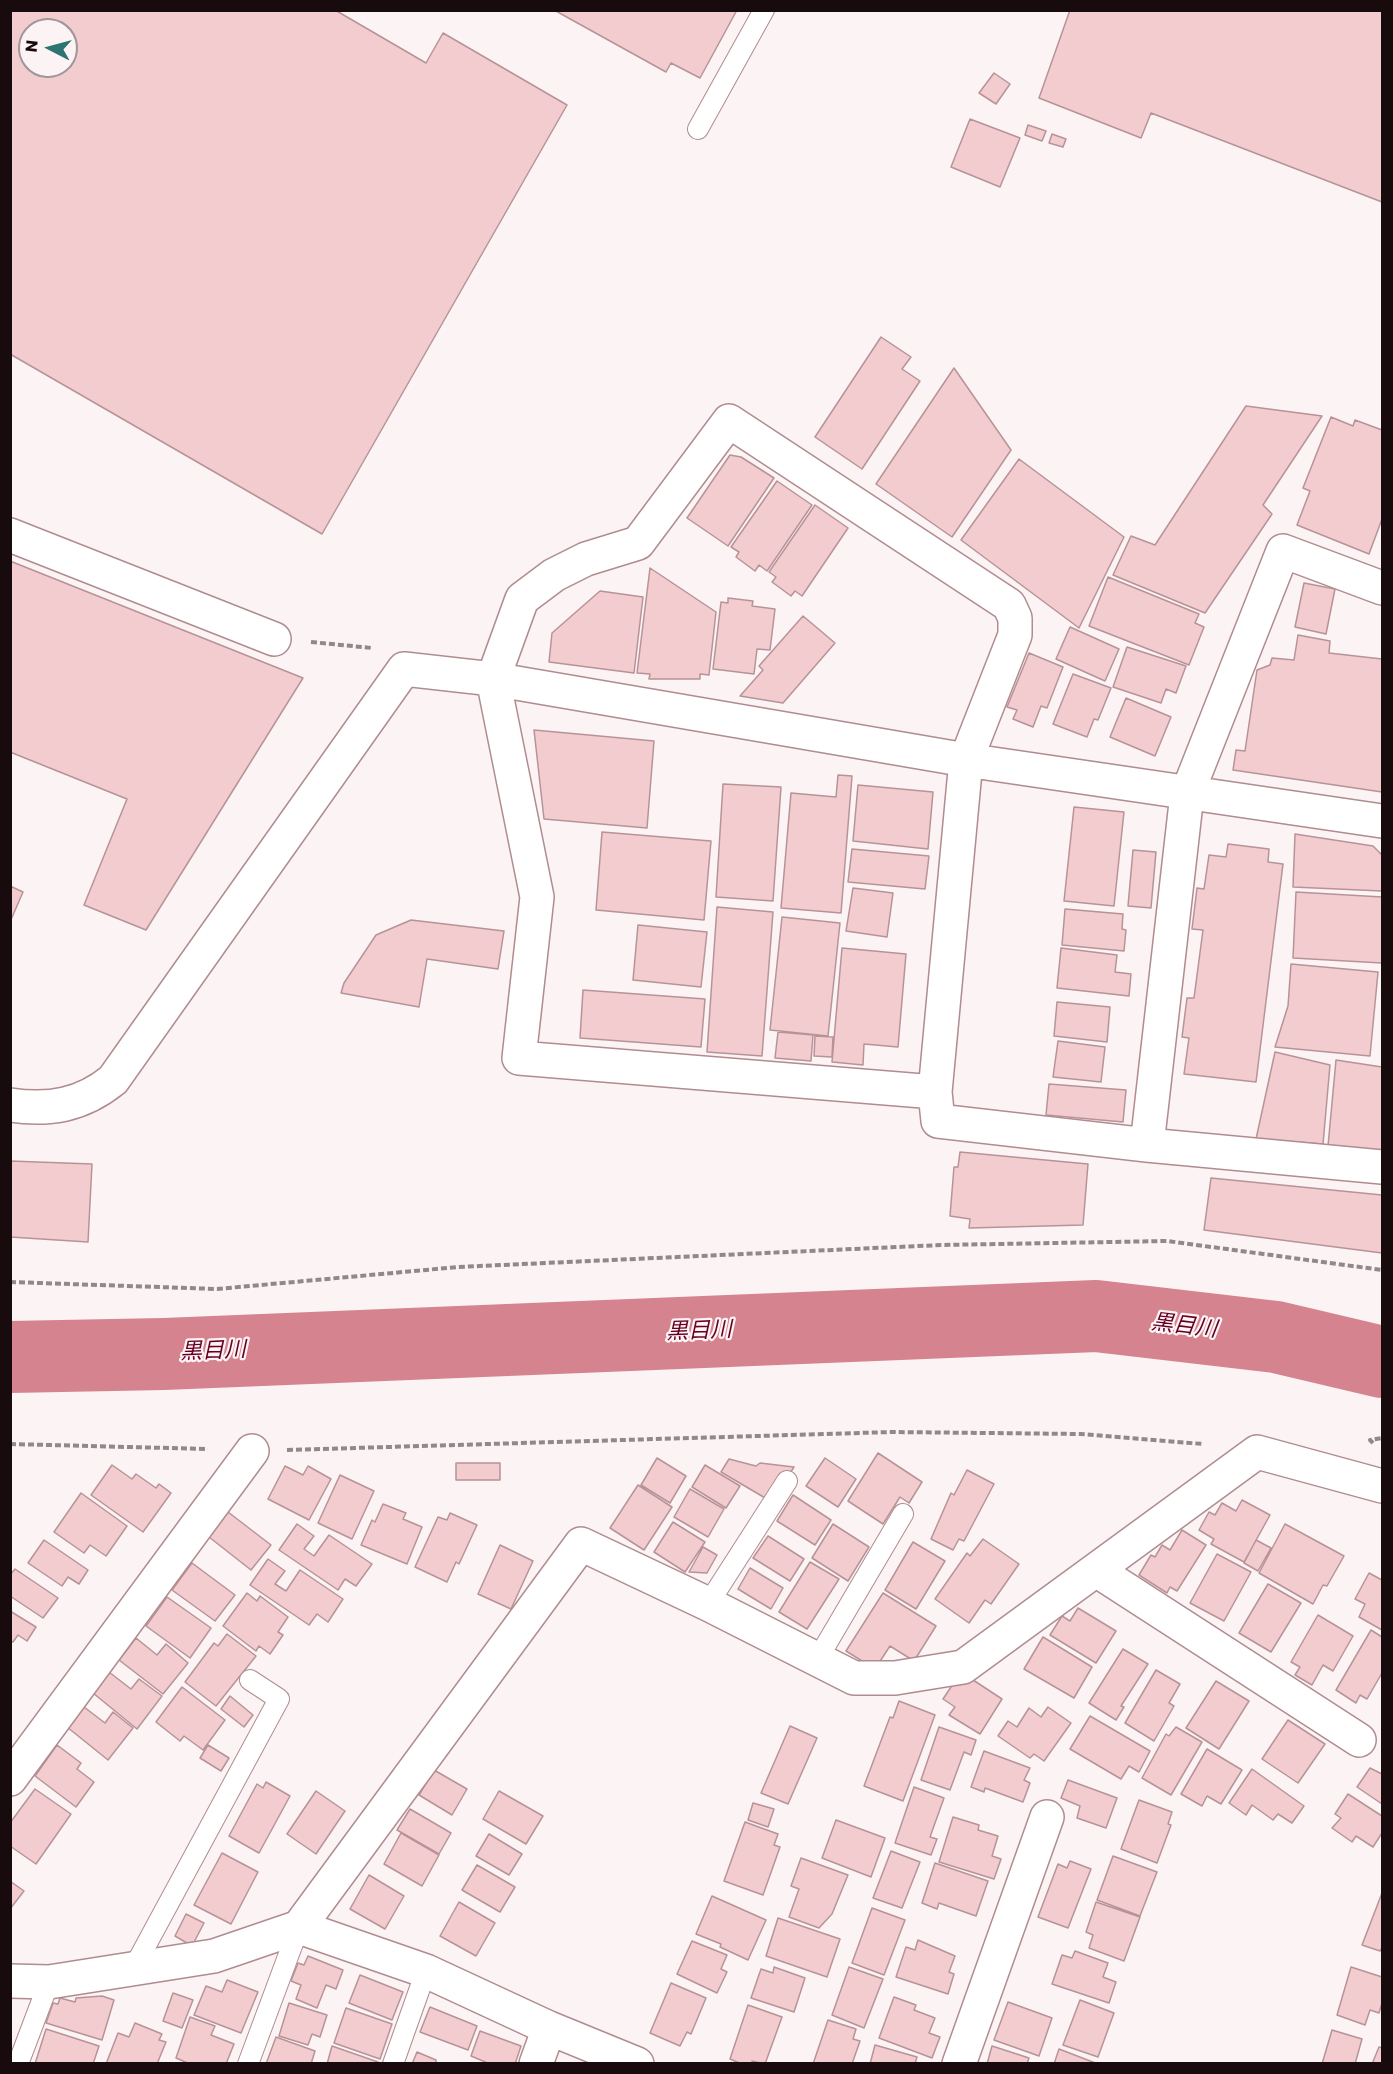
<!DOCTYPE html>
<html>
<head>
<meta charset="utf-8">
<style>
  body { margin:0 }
  #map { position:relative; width:1393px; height:2074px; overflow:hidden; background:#fcf3f4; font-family:Poppins,sans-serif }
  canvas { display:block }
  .frame { position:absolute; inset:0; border:12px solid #170b0d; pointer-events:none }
  .north { position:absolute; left:18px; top:18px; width:60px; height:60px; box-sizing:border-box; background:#fcf3f4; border:2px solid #a09698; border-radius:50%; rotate:276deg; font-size:16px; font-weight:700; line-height:24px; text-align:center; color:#170b0d }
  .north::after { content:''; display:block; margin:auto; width:21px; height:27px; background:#2c7572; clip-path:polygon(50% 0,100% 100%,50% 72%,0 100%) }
</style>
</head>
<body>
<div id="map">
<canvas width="1393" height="2074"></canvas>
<div class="frame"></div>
<div class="north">N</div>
</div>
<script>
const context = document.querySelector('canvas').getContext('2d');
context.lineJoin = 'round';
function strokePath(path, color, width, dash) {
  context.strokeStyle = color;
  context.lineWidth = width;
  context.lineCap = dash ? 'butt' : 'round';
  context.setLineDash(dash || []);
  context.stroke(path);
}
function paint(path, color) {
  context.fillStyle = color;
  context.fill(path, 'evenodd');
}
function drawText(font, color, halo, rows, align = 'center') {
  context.font = font + ' Poppins,"Noto Sans JP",sans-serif';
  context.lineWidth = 4.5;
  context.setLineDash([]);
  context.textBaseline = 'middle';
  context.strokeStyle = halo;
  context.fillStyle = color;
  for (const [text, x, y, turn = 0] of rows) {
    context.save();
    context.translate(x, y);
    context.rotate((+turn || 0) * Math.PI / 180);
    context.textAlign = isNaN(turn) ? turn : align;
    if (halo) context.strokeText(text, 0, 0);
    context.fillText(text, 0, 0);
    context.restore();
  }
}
const river = new Path2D(`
  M10,1357L164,1354L1096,1316L1276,1337L1382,1362`);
const building = new Path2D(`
  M10,10H335L426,63L443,33L567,105L322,534L10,354ZM30,30H66V66H30Z
  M554,10H737L700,78L671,63L666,72Z
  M1070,10H1382V202L1151,113L1141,138L1039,98Z
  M994,73L1010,84L996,104L979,93Z
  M970,119L1020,138L1000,187L951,167Z
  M1028,125L1046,131L1042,141L1025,135Z
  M1052,134L1066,139L1063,147L1049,143Z
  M881,337L911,357L902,369L920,381L862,469L815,437Z
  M954,368L1011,450L952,537L876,484Z
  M1246,406L1322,416L1263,505L1272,514L1205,613L1113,575L1131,536L1155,545Z
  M1331,417L1353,426L1355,420L1382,430V519L1369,554L1297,525L1310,491L1303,488Z
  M730,455L741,457L774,478L728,546L687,518Z
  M1019,459L1124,537L1079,628L961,540Z
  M777,481L812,505L767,571L759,565L755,571L736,557L739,552L731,547Z
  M815,505L848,528L802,596L795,591L791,596L772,582L776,577L769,572Z
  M10,561L303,678L146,930L84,905L127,799L10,752Z
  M650,568L716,612L709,675L700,674V679H649L650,674L637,673Z
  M1108,577L1199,614L1195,623L1204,627L1189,665L1089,626Z
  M1304,583L1335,589L1326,634L1295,627Z
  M600,591L643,597L634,673L549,662L552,633Z
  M728,598L753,601L752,606L775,609L770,650L757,649L754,674L713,669L721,602L728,603Z
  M803,616L835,643L783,703L740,696L763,670L759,666Z
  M1070,627L1119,649L1105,681L1056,659Z
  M1298,635L1330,641L1329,653L1382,659V792L1233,770L1236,750L1245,751L1257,670L1270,665L1272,658L1294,660Z
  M1127,647L1186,666L1176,693L1166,689L1161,703L1113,687Z
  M1029,653L1063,667L1047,708L1041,706L1033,727L1013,719L1017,710L1007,707Z
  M1073,674L1111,688L1098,720L1094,719L1087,737L1053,724Z
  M1126,698L1171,717L1155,756L1110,737Z
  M534,730L654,741L647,828L544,819Z
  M838,775L852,776L841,913L781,908L791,793L836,797Z
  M723,784L781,787L773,901L716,897Z
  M858,785L933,792L928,849L853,841Z
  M1074,807L1124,812L1114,906L1064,901Z
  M602,832L711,841L704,920L596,910Z
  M1295,834L1373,846L1382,855V891L1293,887Z
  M1228,844L1269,849L1268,862L1283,864L1256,1082L1184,1074L1189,1038L1182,1037L1187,998H1194L1203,930L1192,929L1197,888L1204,889L1209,855L1226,857Z
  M852,849L929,856L925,889L848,882Z
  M1133,850L1156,852L1151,908L1128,906Z
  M10,886L23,892L10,922Z
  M853,888L893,893L887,937L846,931Z
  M1296,892L1382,897V963L1293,958Z
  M717,907L773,912L762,1056L707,1052Z
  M1065,909L1123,914L1122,929L1126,930L1124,951L1062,945Z
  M782,917L840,923L828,1036L770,1030Z
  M411,920L504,931L498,969L427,959L419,1007L341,993L344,983L376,935Z
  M638,925L707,932L701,987L633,980Z
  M842,948L906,954L898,1047L864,1044L863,1065L832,1062Z
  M1061,948L1117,955L1115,972L1131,974L1129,996L1057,988Z
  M1291,964L1378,972L1370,1056L1275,1047L1288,1006Z
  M583,990L705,999L701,1047L580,1038Z
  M1057,1002L1110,1007L1107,1042L1054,1036Z
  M778,1032L813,1035L811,1061L775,1058Z
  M815,1036L833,1037L832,1057L814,1056Z
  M1058,1041L1105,1047L1101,1082L1053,1077Z
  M1275,1052L1330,1065L1323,1144L1256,1139Z
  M1336,1060L1382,1067V1151L1328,1146Z
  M1049,1084L1126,1090L1123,1122L1046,1115Z
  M960,1152L1088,1164L1083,1225L969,1228L970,1219L950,1216L954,1167H958Z
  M10,1161L92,1164L88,1242L10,1237Z
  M1211,1178L1382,1195V1253L1204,1230Z
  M878,1453L922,1482L909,1503L900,1497L883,1524L848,1501Z
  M657,1458L686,1476L670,1503L641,1485Z
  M825,1458L856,1479L838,1507L806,1486Z
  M729,1459L756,1466L760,1463L794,1467L772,1502L721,1472Z
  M456,1463H500V1480H456Z
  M112,1465L132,1479L136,1474L156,1488L159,1484L171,1493L143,1532L91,1495Z
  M705,1465L740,1486L726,1508L692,1487Z
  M285,1466L303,1475L308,1466L331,1479L309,1520L268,1499Z
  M967,1470L994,1484L964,1541L959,1539L953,1550L931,1539L951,1493L954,1495Z
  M340,1475L374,1491L352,1539L318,1523Z
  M638,1485L672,1507L644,1550L610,1528Z
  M690,1489L724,1509L708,1537L674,1517Z
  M81,1493L127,1526L106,1556L90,1545L84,1553L54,1532Z
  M793,1495L831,1520L815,1545L777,1521Z
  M1242,1500L1270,1515L1244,1562L1211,1544L1214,1539L1199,1530L1209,1512L1215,1515L1222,1503L1236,1511Z
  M383,1504L406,1513L403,1519L422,1527L407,1564L361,1545L372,1520L375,1522Z
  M228,1512L271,1545L251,1570L209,1537Z
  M450,1513L477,1525L459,1564L456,1562L447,1582L415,1567L438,1517L447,1520Z
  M673,1522L705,1542L685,1572L654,1552Z
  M297,1524L314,1536L304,1549L314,1556L329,1535L372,1564L356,1586L345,1579L338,1590L279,1550Z
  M833,1524L869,1547L848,1581L812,1558Z
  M1285,1524L1344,1556L1327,1586L1323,1585L1313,1604L1259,1573Z
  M1182,1530L1206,1545L1177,1591L1170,1587L1167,1593L1139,1575L1151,1555L1155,1557L1162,1545L1170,1550Z
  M768,1536L804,1559L790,1581L753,1558Z
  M983,1539L1019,1564L991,1604L985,1600L969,1623L935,1599L967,1553L970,1556Z
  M44,1540L88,1570L79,1584L68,1577L62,1586L28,1563Z
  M1256,1540L1271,1548L1258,1571L1244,1563Z
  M913,1542L945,1561L916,1609L885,1590Z
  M500,1545L533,1561L511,1609L478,1594Z
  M703,1547L717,1555L707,1573L689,1572Z
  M1217,1554L1251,1572L1224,1621L1190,1603Z
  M268,1559L285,1571L275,1584L286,1591L300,1570L343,1599L328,1622L317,1614L309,1625L250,1585Z
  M810,1562L839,1579L807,1629L779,1612Z
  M192,1563L235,1595L215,1621L172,1590Z
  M750,1568L783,1588L771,1609L738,1589Z
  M15,1569L58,1598L43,1618L10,1596V1575Z
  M1369,1573L1382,1580V1630L1359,1617L1365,1604L1355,1599Z
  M1268,1584L1301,1603L1271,1652L1239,1633Z
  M247,1593L257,1601L260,1596L288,1617L278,1632L283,1635L270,1654L259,1646L256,1651L223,1626Z
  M883,1593L936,1626L914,1661L890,1646L875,1669L846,1651Z
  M167,1597L211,1628L190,1658L146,1626Z
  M1078,1608L1116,1631L1096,1663L1050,1635L1062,1616L1070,1621Z
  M10,1611L36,1627L27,1641L18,1635L13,1642L10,1641Z
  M1318,1615L1353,1636L1333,1671L1323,1665L1312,1685L1295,1675L1300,1667L1291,1662Z
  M1371,1630L1382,1637V1673L1367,1699L1360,1695L1356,1703L1336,1690Z
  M227,1634L256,1656L216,1706L185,1682L214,1643L218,1646Z
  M1043,1637L1092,1667L1074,1698L1024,1669Z
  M136,1638L157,1655L166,1644L188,1663L163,1694L119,1660Z
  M1123,1649L1148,1664L1121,1706L1124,1707L1116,1720L1089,1703Z
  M1156,1670L1180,1684L1169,1703L1174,1706L1154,1741L1125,1723Z
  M109,1672L131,1689L139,1679L162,1696L137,1729L93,1693Z
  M961,1672L1002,1699L980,1734L949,1715L955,1707L943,1699Z
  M1216,1681L1249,1701L1219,1749L1186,1728Z
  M182,1687L225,1720L203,1750L184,1736L180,1741L156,1722Z
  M230,1696L253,1715L244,1727L221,1709Z
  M899,1701L935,1715L903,1801L864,1786L890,1717L893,1718Z
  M84,1707L105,1723L113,1712L133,1728L108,1760L67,1727Z
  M1048,1707L1071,1723L1044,1761L1034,1754L1030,1758L998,1736L1008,1721L1017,1727L1029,1708L1041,1717Z
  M1090,1716L1150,1751L1139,1772L1129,1766L1121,1779L1070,1749Z
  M1288,1720L1325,1744L1298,1783L1262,1759Z
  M790,1726L817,1738L788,1804L761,1793Z
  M939,1727L976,1740L971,1755L964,1752L950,1790L921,1780Z
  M1176,1727L1202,1742L1171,1795L1142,1778L1166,1734L1169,1736Z
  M57,1745L81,1763L77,1769L94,1782L76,1807L35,1776Z
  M208,1745L229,1758L221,1771L200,1758Z
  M1207,1749L1242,1770L1221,1804L1207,1796L1202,1806L1181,1794Z
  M984,1751L1030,1768L1024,1780L1030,1783L1023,1802L985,1788L984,1792L971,1787Z
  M1370,1768L1382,1774V1804L1357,1787Z
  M1252,1769L1304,1806L1292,1823L1278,1814L1273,1820L1252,1805L1246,1815L1229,1803Z
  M434,1770L467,1789L452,1815L419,1795Z
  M1068,1780L1117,1798L1106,1828L1077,1818L1080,1806L1061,1798Z
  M266,1782L290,1796L259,1853L229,1836L257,1784L263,1788Z
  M914,1787L944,1798L930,1837L937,1839L931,1855L895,1843Z
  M35,1789L71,1814L36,1864L10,1846V1823Z
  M316,1791L345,1811L316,1854L287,1834Z
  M499,1791L543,1816L526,1844L483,1819Z
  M1348,1794L1382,1816V1833L1373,1847L1356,1836L1352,1842L1332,1828L1341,1818L1335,1814Z
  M1139,1800L1172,1812L1168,1824L1171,1825L1157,1863L1121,1849Z
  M753,1803L774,1809L768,1827L748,1820Z
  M410,1809L451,1833L439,1854L397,1830Z
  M953,1817L979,1825L978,1830L998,1836L992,1856L1001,1859L994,1879L939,1862Z
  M836,1820L885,1838L871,1877L822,1858Z
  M745,1822L778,1834L774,1845L780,1847L763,1895L724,1881Z
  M401,1833L439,1855L422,1886L384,1864Z
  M489,1834L522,1854L509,1875L476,1856Z
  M891,1851L920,1862L902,1908L873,1898Z
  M222,1853L258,1872L231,1924L194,1905Z
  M1113,1856L1157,1872L1140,1916L1097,1900Z
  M801,1858L848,1875L832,1914L819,1928L789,1917L799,1889L791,1886Z
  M1070,1861L1091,1869L1068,1928L1038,1917L1058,1864L1067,1868Z
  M935,1863L988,1881L976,1916L939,1903L937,1909L922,1903Z
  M477,1865L515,1887L500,1912L462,1890Z
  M369,1875L404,1896L385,1929L350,1909Z
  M10,1881L24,1891L10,1909Z
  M1382,1893V1948L1380,1951L1362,1945Z
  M712,1896L766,1920L748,1960L720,1947L721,1944L696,1934Z
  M459,1902L495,1923L476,1956L440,1936Z
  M1096,1902L1140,1917L1124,1961L1089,1948L1093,1935L1086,1932Z
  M872,1908L905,1920L884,1975L852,1963Z
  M186,1914L204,1923L192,1946L175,1936Z
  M778,1918L840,1939L827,1977L766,1956Z
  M918,1940L955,1956L949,1972L954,1974L948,1994L896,1977L906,1947L915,1950Z
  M692,1941L727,1955L721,1969L727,1972L717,1993L677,1974Z
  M1075,1951L1108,1963L1103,1977L1116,1982L1109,2003L1052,1984L1062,1955L1072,1958Z
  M308,1956L343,1970L336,1989L326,1985L317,2008L296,1999L301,1985L291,1981L298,1963L304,1965Z
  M774,1967L805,1978L794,2012L751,1998L761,1969L773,1973Z
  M849,1967L883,1979L864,2028L832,2015Z
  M1351,1967L1382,1977V2003L1379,2013L1370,2010L1365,2025L1337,2015Z
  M360,1975L403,1992L392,2020L349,2003Z
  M227,1980L258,1992L241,2033L194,2015L206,1986L222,1992Z
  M671,1983L706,1998L691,2034L687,2032L680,2046L650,2033Z
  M173,1993L193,2000L182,2028L163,2021Z
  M102,1996L114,2000L102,2040L46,2023L53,2003L58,2004L60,1998L75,2002L76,1998Z
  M894,1997L916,2005L914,2010L935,2018L929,2033L940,2037L932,2058L879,2038Z
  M1080,2000L1114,2013L1098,2057L1063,2045Z
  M1008,2002L1052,2018L1039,2056L994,2040Z
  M289,2003L327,2015L320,2037L312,2034L308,2045L279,2036Z
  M748,2005L782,2017L765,2064L752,2061V2064H742L730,2059Z
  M430,2007L477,2026L468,2050L420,2032Z
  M346,2008L392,2024L380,2059L334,2043Z
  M190,2017L215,2026L211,2035L234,2044L226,2064H190L176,2058Z
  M828,2020L856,2029L853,2039L860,2041L852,2064H813Z
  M135,2023L162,2034L159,2040L166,2042L157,2064H106L118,2033L129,2037Z
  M46,2029L99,2046L93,2064H35Z
  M1332,2030L1362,2039L1355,2064H1322Z
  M480,2031L521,2046L515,2064H490L471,2056Z
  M276,2037L315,2051L311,2064H266Z
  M875,2045L917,2057L915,2064H870Z
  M332,2046L378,2062V2064H327Z
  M992,2046L1029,2058L1027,2064H987Z
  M1379,2047L1382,2048V2064H1372Z
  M1059,2049L1098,2064H1054Z
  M417,2052L436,2060V2064H412Z`);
const path = new Path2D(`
  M311,642L372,648
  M10,1282L217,1289L458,1267L941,1245L1167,1241L1382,1270
  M1373,1443L1370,1440L1382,1438
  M10,1444L208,1449
  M287,1450L892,1432L1081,1434L1203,1444`);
const service = new Path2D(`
  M698,129L764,10
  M708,1604L787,1481
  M817,1660L903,1514
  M132,1971L279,1699L250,1680
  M18,2064L49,1982
  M248,2064L299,1927
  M393,2064L426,1971`);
const minor = new Path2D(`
  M729,421L1009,605L1015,618V635L966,760L935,1092L519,1058L537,897L493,679L522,599L554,575L586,559L638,543Z
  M10,535L274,639
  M935,1092L938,1121L1147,1145L1382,1167
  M10,1105C50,1111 82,1105 113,1080L404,669L493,679L966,760L1382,821
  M1147,1145L1187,794L1283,551L1382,588
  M1096,1570L1359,1740
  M10,1779L252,1451
  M299,1927L426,1971L549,2028L637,2064
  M10,1981L49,1982L214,1956L299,1927L581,1544L708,1604L854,1678H895L963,1667L1257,1452L1382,1486
  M536,2064L549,2028
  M959,2064L1047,1817`);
const waterNames = [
  ["黒目川",1184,1327,7],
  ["黒目川",699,1332,-2],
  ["黒目川",213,1352,-2]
];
strokePath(river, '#d5848f', 72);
paint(building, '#f3ccd0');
strokePath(building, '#b79397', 1.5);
strokePath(service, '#b08c90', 22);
strokePath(minor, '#b08c90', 36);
strokePath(path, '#928889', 4, [6, 3]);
strokePath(service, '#fff', 20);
strokePath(minor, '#fff', 33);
drawText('italic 22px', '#680024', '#fcf3f4', waterNames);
</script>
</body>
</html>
